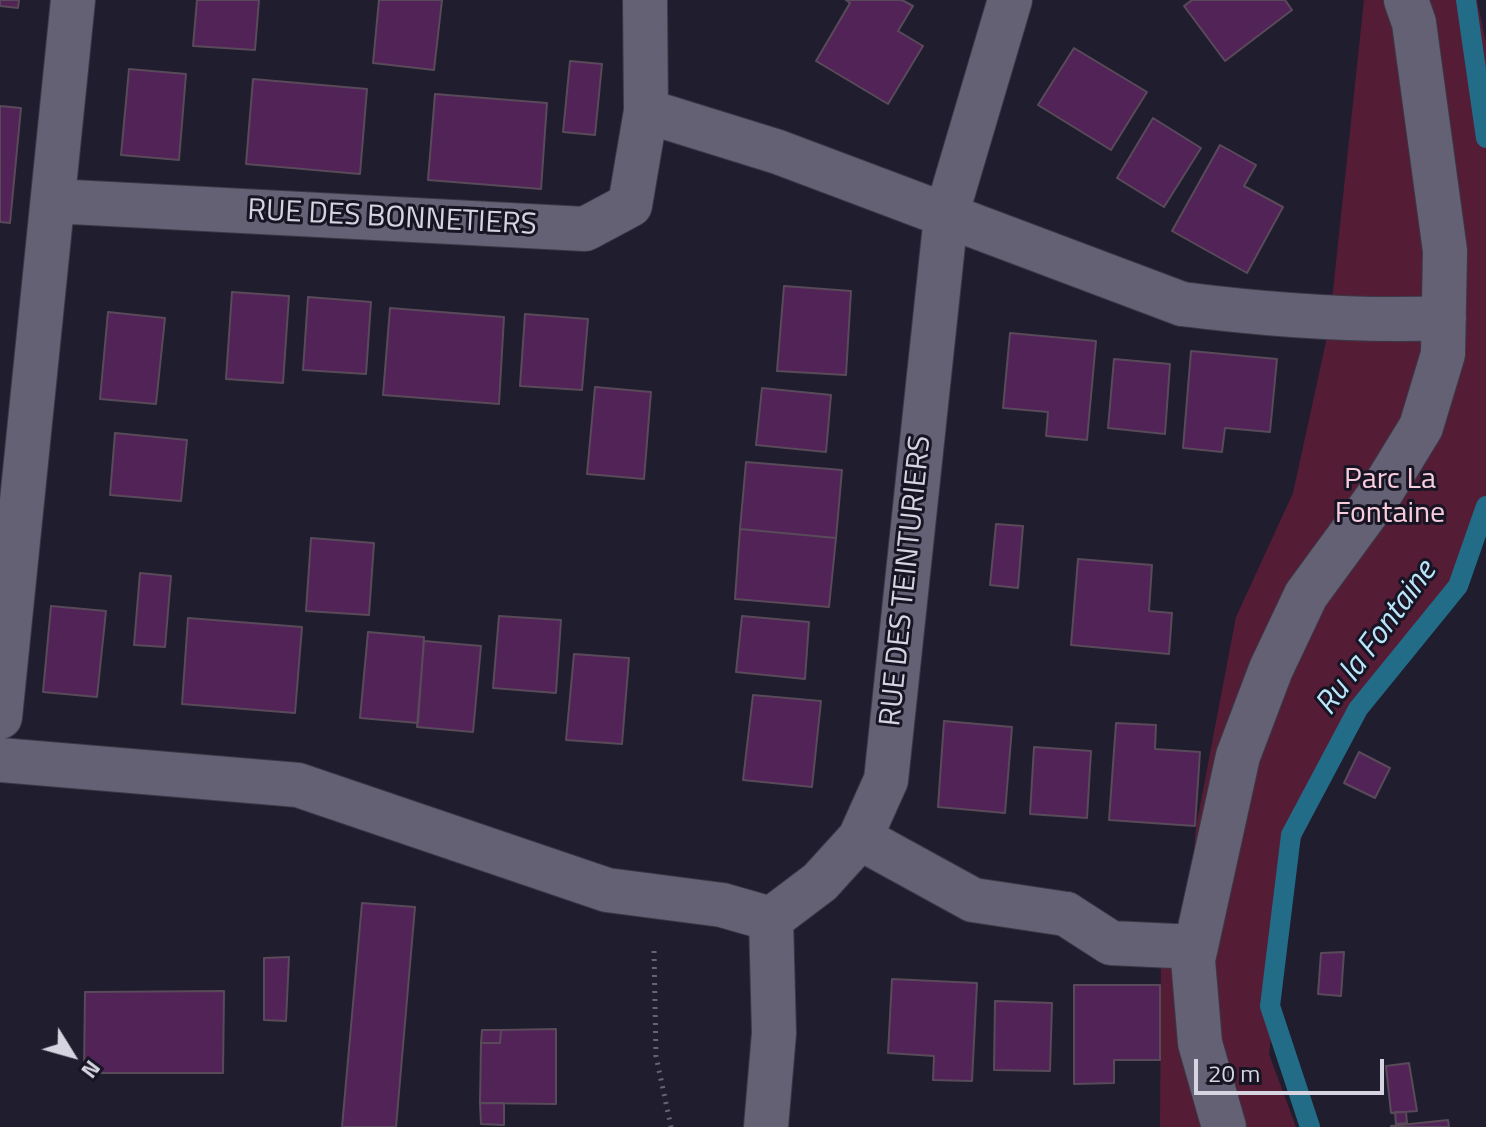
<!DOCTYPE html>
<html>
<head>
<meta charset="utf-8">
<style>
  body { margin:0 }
  #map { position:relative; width:1486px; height:1127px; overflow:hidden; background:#201d2e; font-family:"Titillium Web",sans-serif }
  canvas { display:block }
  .north { position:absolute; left:32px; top:1015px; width:80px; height:80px; -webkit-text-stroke:6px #171424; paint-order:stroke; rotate:127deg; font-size:22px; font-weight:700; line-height:32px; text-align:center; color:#d6d4e0 }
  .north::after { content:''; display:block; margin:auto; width:28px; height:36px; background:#d6d4e0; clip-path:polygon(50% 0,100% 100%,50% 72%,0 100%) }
  .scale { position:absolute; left:1194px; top:1059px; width:190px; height:36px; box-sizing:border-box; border:4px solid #d6d4e0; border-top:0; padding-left:10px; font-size:24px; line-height:28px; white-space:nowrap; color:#d6d4e0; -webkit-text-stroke:6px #171424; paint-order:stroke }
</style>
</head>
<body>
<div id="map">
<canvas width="1486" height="1127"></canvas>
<div class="north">N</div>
<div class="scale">20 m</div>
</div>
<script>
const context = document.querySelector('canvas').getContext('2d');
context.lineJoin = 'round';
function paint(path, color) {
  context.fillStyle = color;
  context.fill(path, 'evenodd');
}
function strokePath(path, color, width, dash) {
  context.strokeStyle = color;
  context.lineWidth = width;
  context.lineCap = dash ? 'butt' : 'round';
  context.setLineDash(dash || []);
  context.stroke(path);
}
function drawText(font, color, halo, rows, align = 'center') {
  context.font = font + ' "Titillium Web",sans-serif';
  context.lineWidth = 6;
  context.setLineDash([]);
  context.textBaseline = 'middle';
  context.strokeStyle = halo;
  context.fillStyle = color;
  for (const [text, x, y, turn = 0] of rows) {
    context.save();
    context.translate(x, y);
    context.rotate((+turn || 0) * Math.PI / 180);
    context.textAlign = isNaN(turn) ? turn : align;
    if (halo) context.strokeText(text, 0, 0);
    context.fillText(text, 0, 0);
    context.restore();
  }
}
const green = new Path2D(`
  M1364,0H1477L1486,43V520L1466,572L1352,718L1319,778L1298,849L1269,1054L1296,1127H1160L1161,955H1185L1196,827L1236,617L1293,493L1329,328Z`);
const stream = new Path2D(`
  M1466,0L1486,138
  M1310,1127L1270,1006L1291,835L1358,709L1458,586L1486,506`);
const building = new Path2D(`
  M0,0H19L18,8L0,6Z
  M197,0H259L255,50L193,46Z
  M379,0H442L434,70L373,63Z
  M846,0H902L913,6L898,31L923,46L888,104L816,61L850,3Z
  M1192,0H1285L1292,10L1225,61L1184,6Z
  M1074,48L1147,92L1111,150L1038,105Z
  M570,61L602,64L595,135L563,132Z
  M129,69L186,74L179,160L121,155Z
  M253,79L367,89L360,174L246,164Z
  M435,94L547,103L541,189L428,180Z
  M0,106L21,108L10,223L0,222Z
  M1153,118L1201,148L1164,207L1117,178Z
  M1220,145L1256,165L1244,186L1283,207L1247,273L1172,231Z
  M784,286L851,291L846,375L777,371Z
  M232,292L289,296L283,383L226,379Z
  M308,297L371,302L366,374L303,370Z
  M390,308L504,317L499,404L383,395Z
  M108,312L165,318L156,404L100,399Z
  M525,314L588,319L582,390L520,386Z
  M1010,333L1096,341L1087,440L1046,436L1048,412L1003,408Z
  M1191,351L1277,359L1270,432L1225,428L1222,452L1183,448Z
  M1114,359L1170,364L1165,434L1108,428Z
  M595,387L651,392L644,479L587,474Z
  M762,388L831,395L826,452L756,445Z
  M115,433L187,440L181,501L110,495Z
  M746,462L842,470L836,538L740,529Z
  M996,524L1023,526L1018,588L990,585Z
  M740,529L836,538L829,607L735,599Z
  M311,538L374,543L369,615L306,611Z
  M1078,559L1152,565L1149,611L1172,613L1169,654L1071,645Z
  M140,573L171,576L165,647L134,645Z
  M51,606L106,611L97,697L43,692Z
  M499,616L561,620L556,693L493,688Z
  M742,616L809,622L805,679L736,672Z
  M188,618L302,627L295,713L182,704Z
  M368,632L424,637L418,723L360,718Z
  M424,641L481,646L473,732L417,727Z
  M574,654L629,658L622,744L566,740Z
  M753,695L821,701L812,787L743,780Z
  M944,721L1012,727L1005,813L938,807Z
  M1116,723L1156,725L1155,749L1200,752L1195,826L1109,820Z
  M1034,747L1091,751L1087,818L1030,814Z
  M1359,752L1390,768L1375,798L1344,783Z
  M362,903L415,907L396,1127H342Z
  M1344,952L1341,996L1318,994L1321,953Z
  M289,957L286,1021L264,1020V958Z
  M892,979L977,983L972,1081L933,1080L934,1056L888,1053Z
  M1074,985H1160V1060H1114V1083L1074,1084Z
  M224,991L223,1073H84L85,992Z
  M995,1001L1052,1003L1050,1071L994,1070Z
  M556,1029V1104L480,1103L481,1043H500L501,1030Z
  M482,1030H501L500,1043H481Z
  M1409,1063L1417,1111L1391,1113L1386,1066Z
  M480,1103H504V1125L481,1124Z
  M1395,1112H1406L1407,1123L1396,1124Z
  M1448,1120L1449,1127H1391V1126Z`);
const path = new Path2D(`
  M654,951L656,1056L671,1127`);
const pedestrian = new Path2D(`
  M1182,304C1269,315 1355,322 1444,318
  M1066,914L1111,943L1196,947
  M1224,1127L1200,1043L1193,960L1238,756L1271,669L1306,595L1380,494L1421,427L1443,354L1445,251L1414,23L1406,0`);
const minor = new Path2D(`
  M646,111L778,152L1182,304
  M53,201L585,229L630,205L646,111L645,0
  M0,717L73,0
  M0,760L298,785L607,890L722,905L771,919
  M860,838L973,900L1066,914
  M771,919L820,882L860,838L886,780L946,216L1010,0
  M766,1127L774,1033L771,919`);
const streetNames = [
  ["RUE DES BONNETIERS",392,219,3],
  ["RUE DES TEINTURIERS",907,581,-84]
];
const parkNames = [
  ["Parc La",1390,481],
  ["Fontaine",1390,515]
];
const waterNames = [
  ["Ru la Fontaine",1377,639,-54]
];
paint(green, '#551d35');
strokePath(stream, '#226c87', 20);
paint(building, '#522357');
strokePath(building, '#594a5a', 2);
strokePath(pedestrian, '#3b3846', 46);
strokePath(minor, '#3b3846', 46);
strokePath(path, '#676473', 5, [2, 6]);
strokePath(pedestrian, '#646175', 44);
strokePath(minor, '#646175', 44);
drawText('30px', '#d6d4e0', '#171424', streetNames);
drawText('30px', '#f8ccdb', '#171424', parkNames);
drawText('italic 32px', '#bae6fa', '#171424', waterNames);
</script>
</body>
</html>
